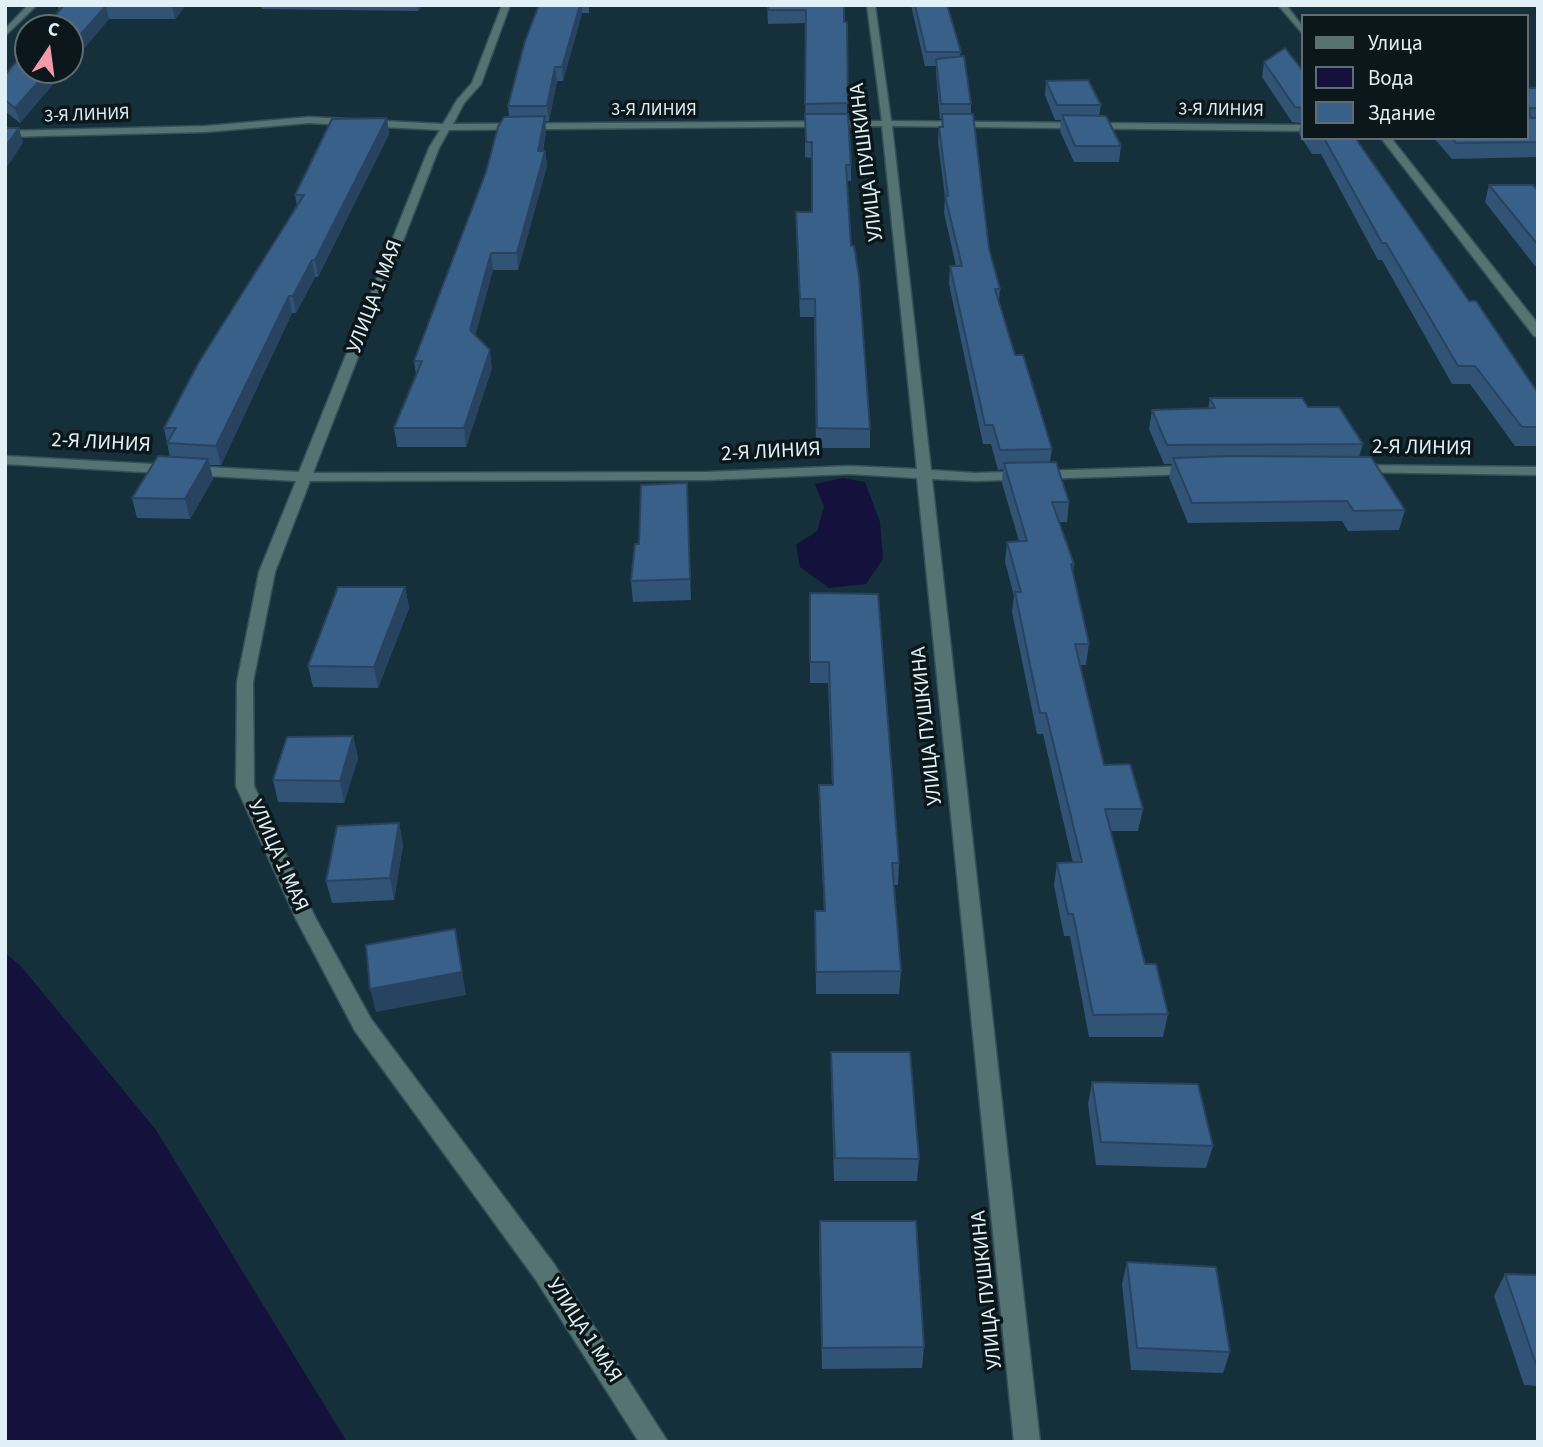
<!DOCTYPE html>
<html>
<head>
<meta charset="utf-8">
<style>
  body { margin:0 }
  #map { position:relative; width:1543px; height:1447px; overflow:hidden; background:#15303a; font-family:"Source Sans 3",sans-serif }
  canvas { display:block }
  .frame { position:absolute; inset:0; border:7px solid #e0f0f6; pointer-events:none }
  .legend { position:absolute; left:1301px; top:14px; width:228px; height:126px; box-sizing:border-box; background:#0b171b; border:2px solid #606e73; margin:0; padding:9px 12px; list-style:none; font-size:21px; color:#e0f0f6 }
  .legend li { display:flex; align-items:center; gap:14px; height:35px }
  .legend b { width:35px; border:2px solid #606e73 }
  .north { position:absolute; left:14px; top:14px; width:70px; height:70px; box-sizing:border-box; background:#0b171b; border:2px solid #606e73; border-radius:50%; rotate:13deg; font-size:19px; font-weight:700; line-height:28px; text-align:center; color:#e0f0f6 }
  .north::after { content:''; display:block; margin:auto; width:24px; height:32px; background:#f39aaa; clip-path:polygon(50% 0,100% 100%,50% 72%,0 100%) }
</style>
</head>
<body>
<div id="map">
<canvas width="1543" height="1447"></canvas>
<div class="frame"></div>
<ul class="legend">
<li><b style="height:9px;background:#547372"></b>Улица</li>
<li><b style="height:19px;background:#14113c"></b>Вода</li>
<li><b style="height:19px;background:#396089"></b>Здание</li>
</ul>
<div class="north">С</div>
</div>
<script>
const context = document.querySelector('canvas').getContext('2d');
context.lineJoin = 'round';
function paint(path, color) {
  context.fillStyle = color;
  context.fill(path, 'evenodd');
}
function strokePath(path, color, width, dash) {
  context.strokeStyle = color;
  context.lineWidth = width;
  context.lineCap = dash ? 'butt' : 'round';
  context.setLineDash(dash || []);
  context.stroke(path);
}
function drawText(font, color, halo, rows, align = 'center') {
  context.font = font + ' "Source Sans 3",sans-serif';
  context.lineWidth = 7;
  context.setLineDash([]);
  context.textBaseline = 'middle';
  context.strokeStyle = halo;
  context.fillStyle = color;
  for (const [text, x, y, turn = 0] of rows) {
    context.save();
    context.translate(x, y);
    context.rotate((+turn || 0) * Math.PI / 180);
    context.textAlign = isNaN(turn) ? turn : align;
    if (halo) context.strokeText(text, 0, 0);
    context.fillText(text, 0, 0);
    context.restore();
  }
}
const water = new Path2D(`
  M843,478L865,482L880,522L883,559L866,584L829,588L800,567L796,545L817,531L824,507L815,484Z
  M5,953L20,965L156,1130L347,1442H5Z`);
const minor = new Path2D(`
  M28,5H37L5,36V29Z
  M502,5H510L481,84L464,103L453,124L882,121L867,5H875L891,121L1303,125V131L892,126L931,470L975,473L1194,466L1201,470L1194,474L975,481L932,479L1040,1442H1014L917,478L849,474L707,480L310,481L275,572L253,682L254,786L315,917L371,1019L554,1264L668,1442H639L536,1280L355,1031L295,917L236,786L237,682L259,572L296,481L5,464V456L299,472L429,148L440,130L309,123L206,132L5,137V131L206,126L309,117L443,124L457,100L472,83ZM882,126L917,469L849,466L707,472L313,473L439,148L449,130Z
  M1278,5H1286L1303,27V34Z
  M1381,138H1391L1538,324V337L1534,336Z
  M1355,465L1538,467V475L1350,472L1348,469Z`);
const wall = new Path2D(`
  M59,5H186L175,19H109L70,65V28L59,11L58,6Z
  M261,5H423L418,11L262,9Z
  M539,5H589V13H582L563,81H557L549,121H545L546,132L543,151H545L547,166L518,270H493L475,335L492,368L466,447H397L394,428L416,375L414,361L509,117L508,106Z
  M767,5H844V22H847V114L851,165V181H847L851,246L870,429V448H816L814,317H800L796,228V212H812V158L805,157L806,23L768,24Z
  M911,5H947L961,52L960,56L971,104V114L989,249L1000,289L999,300L1015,355L1052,449L1050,462L1069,502L1067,522H1059L1074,564L1073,572L1089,644L1086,665H1080L1104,765L1143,809L1138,831H1110L1145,964L1168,1014L1163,1037H1089L1070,936H1064L1054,885L1057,863H1073L1043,734H1037L1012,612L1014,596L1005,562L1007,542L1019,541L1002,483L1003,469L998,470L991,444H983L949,284L950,266H956L944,213L945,197L938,142L939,127H941L942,119H940L936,73V66H925Z
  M1264,62L1303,71V138L1356,139L1469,301L1538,393V446H1515L1470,384H1452L1382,260H1378L1321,154H1312L1299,134L1301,123L1292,122L1262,77Z
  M28,70H65L20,123L5,111V75Z
  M1046,81L1101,105L1099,116L1121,146L1119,162H1074L1060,131L1061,120H1055L1045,95Z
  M1527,88H1538V157L1452,159L1434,138H1527Z
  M387,118L389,134L318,277H315L296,313H292L221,465H210L213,479L190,519L137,518L132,498L170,457L164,428L297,206L295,195Z
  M1489,185L1538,191V266H1535L1485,202Z
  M1210,398L1308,407L1363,444L1359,457L1405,510L1399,530L1348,531L1342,521L1188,523L1169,477L1172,464H1164L1149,429L1152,410L1208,409Z
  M687,483L691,600L633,602L631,581Z
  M405,587L409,608L378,688L313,687L308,666Z
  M810,593L899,863L898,885H894L901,971L899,994H816L815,911H824L819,807V785H832L828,683H810Z
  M353,736L358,758L344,803L278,802L273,780Z
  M399,823L403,845L394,900L332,903L326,881Z
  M831,1052L919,1159L917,1181H834L831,1074Z
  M1092,1082L1213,1146L1206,1168L1096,1165L1088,1104Z
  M820,1221L924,1347L922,1368L822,1369L819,1244Z
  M1127,1262L1230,1352L1223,1373L1131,1370L1122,1284Z
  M1505,1274L1538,1275V1386L1524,1385L1494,1296Z`);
const shadedWall = new Path2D(`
  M172,5H186L175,19Z
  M417,5H423L418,11Z
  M580,5H582V13L563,81L562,67Z
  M106,6L109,19L70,65V46Z
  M555,67L557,81L549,121L547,106Z
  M49,70H65L20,123L15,108Z
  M545,116L546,132L539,167L538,151Z
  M387,118L389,134L318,277L315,260Z
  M19,128L23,143L5,170V147Z
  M545,151L547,166L518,270L517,253Z
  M491,253L493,270L472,348L470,330Z
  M312,260L315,277L296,313L293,296Z
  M289,296L292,313L221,465L216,446Z
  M490,350L492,368L466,447L464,428Z
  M208,459L213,479L190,519L185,499Z
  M405,587L409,608L378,688L374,667Z
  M353,736L358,758L344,803L340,781Z
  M399,823L403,845L394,900L390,878Z
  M455,929L466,995L376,1012L370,989Z`);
const building = new Path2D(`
  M59,5H172L106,6L70,46V28H45L63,6H58Z
  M539,5H580L562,67H555L547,106H508L525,41Z
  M768,5H844V22H847L848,103L805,104L806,10H768Z
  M915,5H947L961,52H926Z
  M28,48V70H49L15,108L5,100V75Z
  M1285,48L1303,71V108L1295,107L1264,62Z
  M964,56L971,104H941L936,59Z
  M1088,80L1101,105H1057L1046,81Z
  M1527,88H1538V108H1529L1530,118H1538V142L1456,143L1452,138H1527Z
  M805,114H848L851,165H846L851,246H854L859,277L870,429L817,428L815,299H800L796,212H812V142H806Z
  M942,114H973L989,249L1000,289H995L1015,355H1023L1052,449L1000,450L993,425H985L950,266H962L945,196H948L939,127H943Z
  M1062,115L1106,116L1121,146H1075Z
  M545,116L538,151H545L517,253H491L470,330L490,350L464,428H394L422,361H414L486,172L498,127L504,117Z
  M387,118L315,260H312L293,296H289L216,446L167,443L176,428H164L199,362L304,195H295L332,119Z
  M5,128H19L5,147Z
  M1316,138H1356V139L1469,301H1476L1538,393V427H1522L1475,366H1458L1386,243H1382L1324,138Z
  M1489,185H1533L1538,191V245Z
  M1210,398H1302L1308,407H1339L1363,444L1167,445L1152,410L1215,408Z
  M158,456L208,459L185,499L132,498Z
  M1232,456L1371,457L1405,510L1354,511L1347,501L1192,503L1173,458Z
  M1056,462L1069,502H1052L1074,564H1071L1089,644H1075L1104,765L1130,764L1143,809H1105L1145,964H1156L1168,1014L1093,1015L1073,914H1068L1057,863L1082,862L1046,713H1040L1015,592H1021L1007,542L1027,541L1004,463Z
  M687,483L690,579L631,581L635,544H639L641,485Z
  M338,587H405L374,667L308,666Z
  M810,593L878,594L899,863H892L901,971L816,972L815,911H825L819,785H833L829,662H810Z
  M353,736L340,781L273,780L287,737Z
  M399,823L390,878L326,881L337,826Z
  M455,929L462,972L370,989L366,945Z
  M831,1052H910L919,1159L835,1158Z
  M1092,1082L1198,1084L1213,1146L1101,1142Z
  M820,1221H916L924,1347L822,1348Z
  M1127,1262L1216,1267L1230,1352L1137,1348Z
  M1505,1274L1538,1275V1364H1536Z`);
const farStreetnames = [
  ["3-Я ЛИНИЯ",654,111],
  ["3-Я ЛИНИЯ",1221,111,1],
  ["3-Я ЛИНИЯ",87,116,-2]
];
const streetNames = [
  ["УЛИЦА ПУШКИНА",868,162,-97],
  ["УЛИЦА 1 МАЯ",376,297,-69],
  ["2-Я ЛИНИЯ",101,444,3],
  ["2-Я ЛИНИЯ",1422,449,1],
  ["2-Я ЛИНИЯ",771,453,-3],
  ["УЛИЦА ПУШКИНА",928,726,-96],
  ["УЛИЦА 1 МАЯ",277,856,66],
  ["УЛИЦА ПУШКИНА",988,1290,-96],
  ["УЛИЦА 1 МАЯ",583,1331,57]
];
paint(water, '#14113c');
strokePath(minor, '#354f58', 3);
paint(minor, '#547372');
paint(wall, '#315376');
paint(shadedWall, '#284360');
paint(building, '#396089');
strokePath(building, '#284360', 2);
drawText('18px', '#e0f0f6', '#0b171b', farStreetnames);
drawText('21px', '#e0f0f6', '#0b171b', streetNames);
</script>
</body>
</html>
